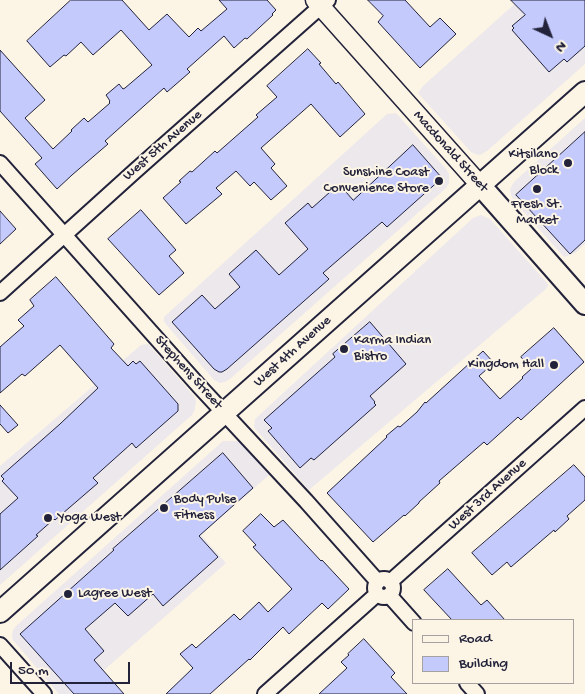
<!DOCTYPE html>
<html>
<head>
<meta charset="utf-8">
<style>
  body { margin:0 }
  #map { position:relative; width:585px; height:694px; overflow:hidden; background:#fcf5e5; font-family:"Gochi Hand",sans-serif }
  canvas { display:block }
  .legend { position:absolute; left:412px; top:619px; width:162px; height:65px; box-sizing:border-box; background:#fcf5e5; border:1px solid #a5a1a1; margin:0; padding:6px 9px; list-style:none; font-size:15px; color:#22223b }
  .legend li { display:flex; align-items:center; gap:10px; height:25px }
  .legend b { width:25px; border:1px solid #a5a1a1 }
  .north { position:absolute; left:525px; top:10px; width:50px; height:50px; -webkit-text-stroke:4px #fcf5e5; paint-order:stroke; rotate:137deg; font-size:14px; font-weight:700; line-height:20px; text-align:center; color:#22223b }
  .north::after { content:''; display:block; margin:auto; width:18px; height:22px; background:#22223b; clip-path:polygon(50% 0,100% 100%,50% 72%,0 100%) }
  .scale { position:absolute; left:10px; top:662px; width:120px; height:22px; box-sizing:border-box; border:2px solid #22223b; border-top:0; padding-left:6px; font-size:15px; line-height:18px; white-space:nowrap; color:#22223b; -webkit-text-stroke:4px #fcf5e5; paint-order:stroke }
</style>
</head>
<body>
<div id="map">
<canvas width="585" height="694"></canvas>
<ul class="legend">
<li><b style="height:6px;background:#fcf5e5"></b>Road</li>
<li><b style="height:14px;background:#c5cafd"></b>Building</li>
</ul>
<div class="north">N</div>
<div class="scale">50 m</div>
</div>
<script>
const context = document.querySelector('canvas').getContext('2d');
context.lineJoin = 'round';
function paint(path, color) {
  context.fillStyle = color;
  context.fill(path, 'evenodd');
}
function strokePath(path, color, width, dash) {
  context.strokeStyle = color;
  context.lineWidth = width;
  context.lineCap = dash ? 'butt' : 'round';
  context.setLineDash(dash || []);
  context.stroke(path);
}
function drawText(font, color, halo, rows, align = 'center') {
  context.font = font + ' "Gochi Hand",sans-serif';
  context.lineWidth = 4;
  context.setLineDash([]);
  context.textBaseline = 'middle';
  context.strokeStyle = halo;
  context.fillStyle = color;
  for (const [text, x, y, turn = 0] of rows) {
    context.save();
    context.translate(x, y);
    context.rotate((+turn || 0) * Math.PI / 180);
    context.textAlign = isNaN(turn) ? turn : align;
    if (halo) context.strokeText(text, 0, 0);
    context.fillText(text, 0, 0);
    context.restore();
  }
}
const built = new Path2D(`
  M519,0H585V64L487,151L480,155L475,154L471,152L418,93L423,86Z
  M396,113L446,169L449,174V183L446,188L230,379L225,382L220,383L214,380L164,322V317L387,114Z
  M585,118V244L575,253L564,257L514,201L511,195L510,190L512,185L515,181Z
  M481,215L490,219L548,284L547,288L309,490L257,431L254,427L255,419L473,218Z
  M148,344L194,396L196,401L195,409L192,415L0,585V466L141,345Z
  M223,441H237L240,442L269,475L201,535L226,563L77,694H59L13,640L12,636L13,630L16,626Z`);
const building = new Path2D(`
  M71,0H122L149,30L167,14L189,37L198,28L201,31L227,9L219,0H267L276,10L272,14L273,15L247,39L245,38L234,48L224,36L187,69L190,72L167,92L164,88L105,141L108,144L72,175L57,189L35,164L42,158L0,111V50L45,100L25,118L53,149L72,131L71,130L84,118L88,122L110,103L109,102L110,101L106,95L119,84L123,89L125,88L152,65L121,30L93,55L81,42L66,56L64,55L50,67L27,41Z
  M368,0H405L430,27L440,18L456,34L420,68L378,22L383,16Z
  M511,0H585V46L567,62L564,59L549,72L512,30L514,28L512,26L525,15Z
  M308,49L321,63L319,64L336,84L338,82L365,114L340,137L311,104L261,148L275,164L271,168L287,186L271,200L254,182L250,186L236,171L216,188L222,194L186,224L163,198L181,182L179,181L190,171L192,172L215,151L217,153L258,117L256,115L277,97L267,86Z
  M585,132V240L570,254L516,195Z
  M413,145L442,178L387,227L382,222L323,273L329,279L227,369L222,372H219L214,369L172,322L202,295L215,309L240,287L229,274L256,250L279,275L308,249L285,223L308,203L312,208L339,184L353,200Z
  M141,210L176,250L169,256L184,273L159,295L108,239Z
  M0,211L16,229L0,244Z
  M56,277L114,344L111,348L128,366L133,361L136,364L140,361L178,404V411L136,448L132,443L93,478L98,483L55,520L54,519L36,535L38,536L0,570V514L18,498L2,481L4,479L1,476L60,424L98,388L60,345L25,376L22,374L0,393V347L24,326L18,320L34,306L30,300Z
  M370,322L406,364L370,396L375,402L374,403L376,405L314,460L311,458L300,468L268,431L272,428L264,420L335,357L333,354Z
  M554,328L584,362L521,420L518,417L487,445L484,442L439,481L440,483L419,502V503L405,516L404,515L373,542L327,493L387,437L386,436L398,426L400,427L417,412L425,402L426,403L483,351L494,363L479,376L500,399L523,378L522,377L531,369L521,357Z
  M0,405L18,425L8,433L0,424Z
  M223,453L253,488L199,536L218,557L163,606L153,594L128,616L115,603L85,629L104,651L94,660L124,694H74L20,634L114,550L113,549Z
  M574,465L585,477V500L567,516L569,519L555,532L554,530L511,567L507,562L492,575L472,553Z
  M261,514L274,527L283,520L321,561L322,560L349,589L328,609L322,603L289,634L283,627L250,660L249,659L210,694H166L193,668L180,654L192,644L196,648L234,614L240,620L259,602L268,612L292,589L253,547L256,545L243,531Z
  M448,569L481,605L487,600L505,620H452L424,590Z
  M364,639L395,673L391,677L407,694H319L347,668L341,662L349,655L348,654Z`);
const minor = new Path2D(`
  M0,163L199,386L306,501L378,582
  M0,293L135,171L328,0
  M375 588a9 9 0 1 1 18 0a9 9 0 1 1-18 0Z
  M390,582L585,408
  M389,595L414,623
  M0,645L44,694
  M467,683L477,694
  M265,694L377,594`);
const tertiary = new Path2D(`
  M315,0L480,185`);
const secondary = new Path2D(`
  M480,185L585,304
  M0,612L585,92`);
const markers = [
  [568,163,5,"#22223b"],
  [439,181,5,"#22223b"],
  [537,189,5,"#22223b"],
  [344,349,5,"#22223b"],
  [554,365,5,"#22223b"],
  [164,508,5,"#22223b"],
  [48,518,5,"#22223b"],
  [68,594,5,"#22223b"]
];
const streetNames = [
  ["West 5th Avenue",163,146,-41],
  ["Macdonald Street",450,152,48],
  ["West 4th Avenue",293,352,-42],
  ["Stephens Street",188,373,48],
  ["West 3rd Avenue",488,495,-42]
];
const poiNames = [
  ["Kitsilano",558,155,"right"],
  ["Block",558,171,"right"],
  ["Sunshine Coast",429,173,"right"],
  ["Convenience Store",429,189,"right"],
  ["Fresh St.",537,205,"center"],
  ["Market",537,221,"center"],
  ["Karma Indian",354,341],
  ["Bistro",354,357],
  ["Kingdom Hall",544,365,"right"],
  ["Body Pulse",174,500],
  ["Fitness",174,516],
  ["Yoga West",58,518],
  ["Lagree West",78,594]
];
paint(built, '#ece8ec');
paint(building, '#c5cafd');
strokePath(building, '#22223b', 1);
strokePath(minor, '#22223b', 18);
strokePath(tertiary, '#22223b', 21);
strokePath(secondary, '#22223b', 24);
strokePath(minor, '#fcf5e5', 14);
strokePath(tertiary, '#fcf5e5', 18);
strokePath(secondary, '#fcf5e5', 20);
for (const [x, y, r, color] of markers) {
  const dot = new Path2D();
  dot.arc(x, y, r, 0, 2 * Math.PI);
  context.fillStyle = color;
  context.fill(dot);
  strokePath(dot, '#fcf5e5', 2);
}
drawText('14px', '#22223b', '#fcf5e5', streetNames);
drawText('14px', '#22223b', '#fcf5e5', poiNames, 'left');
</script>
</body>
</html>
